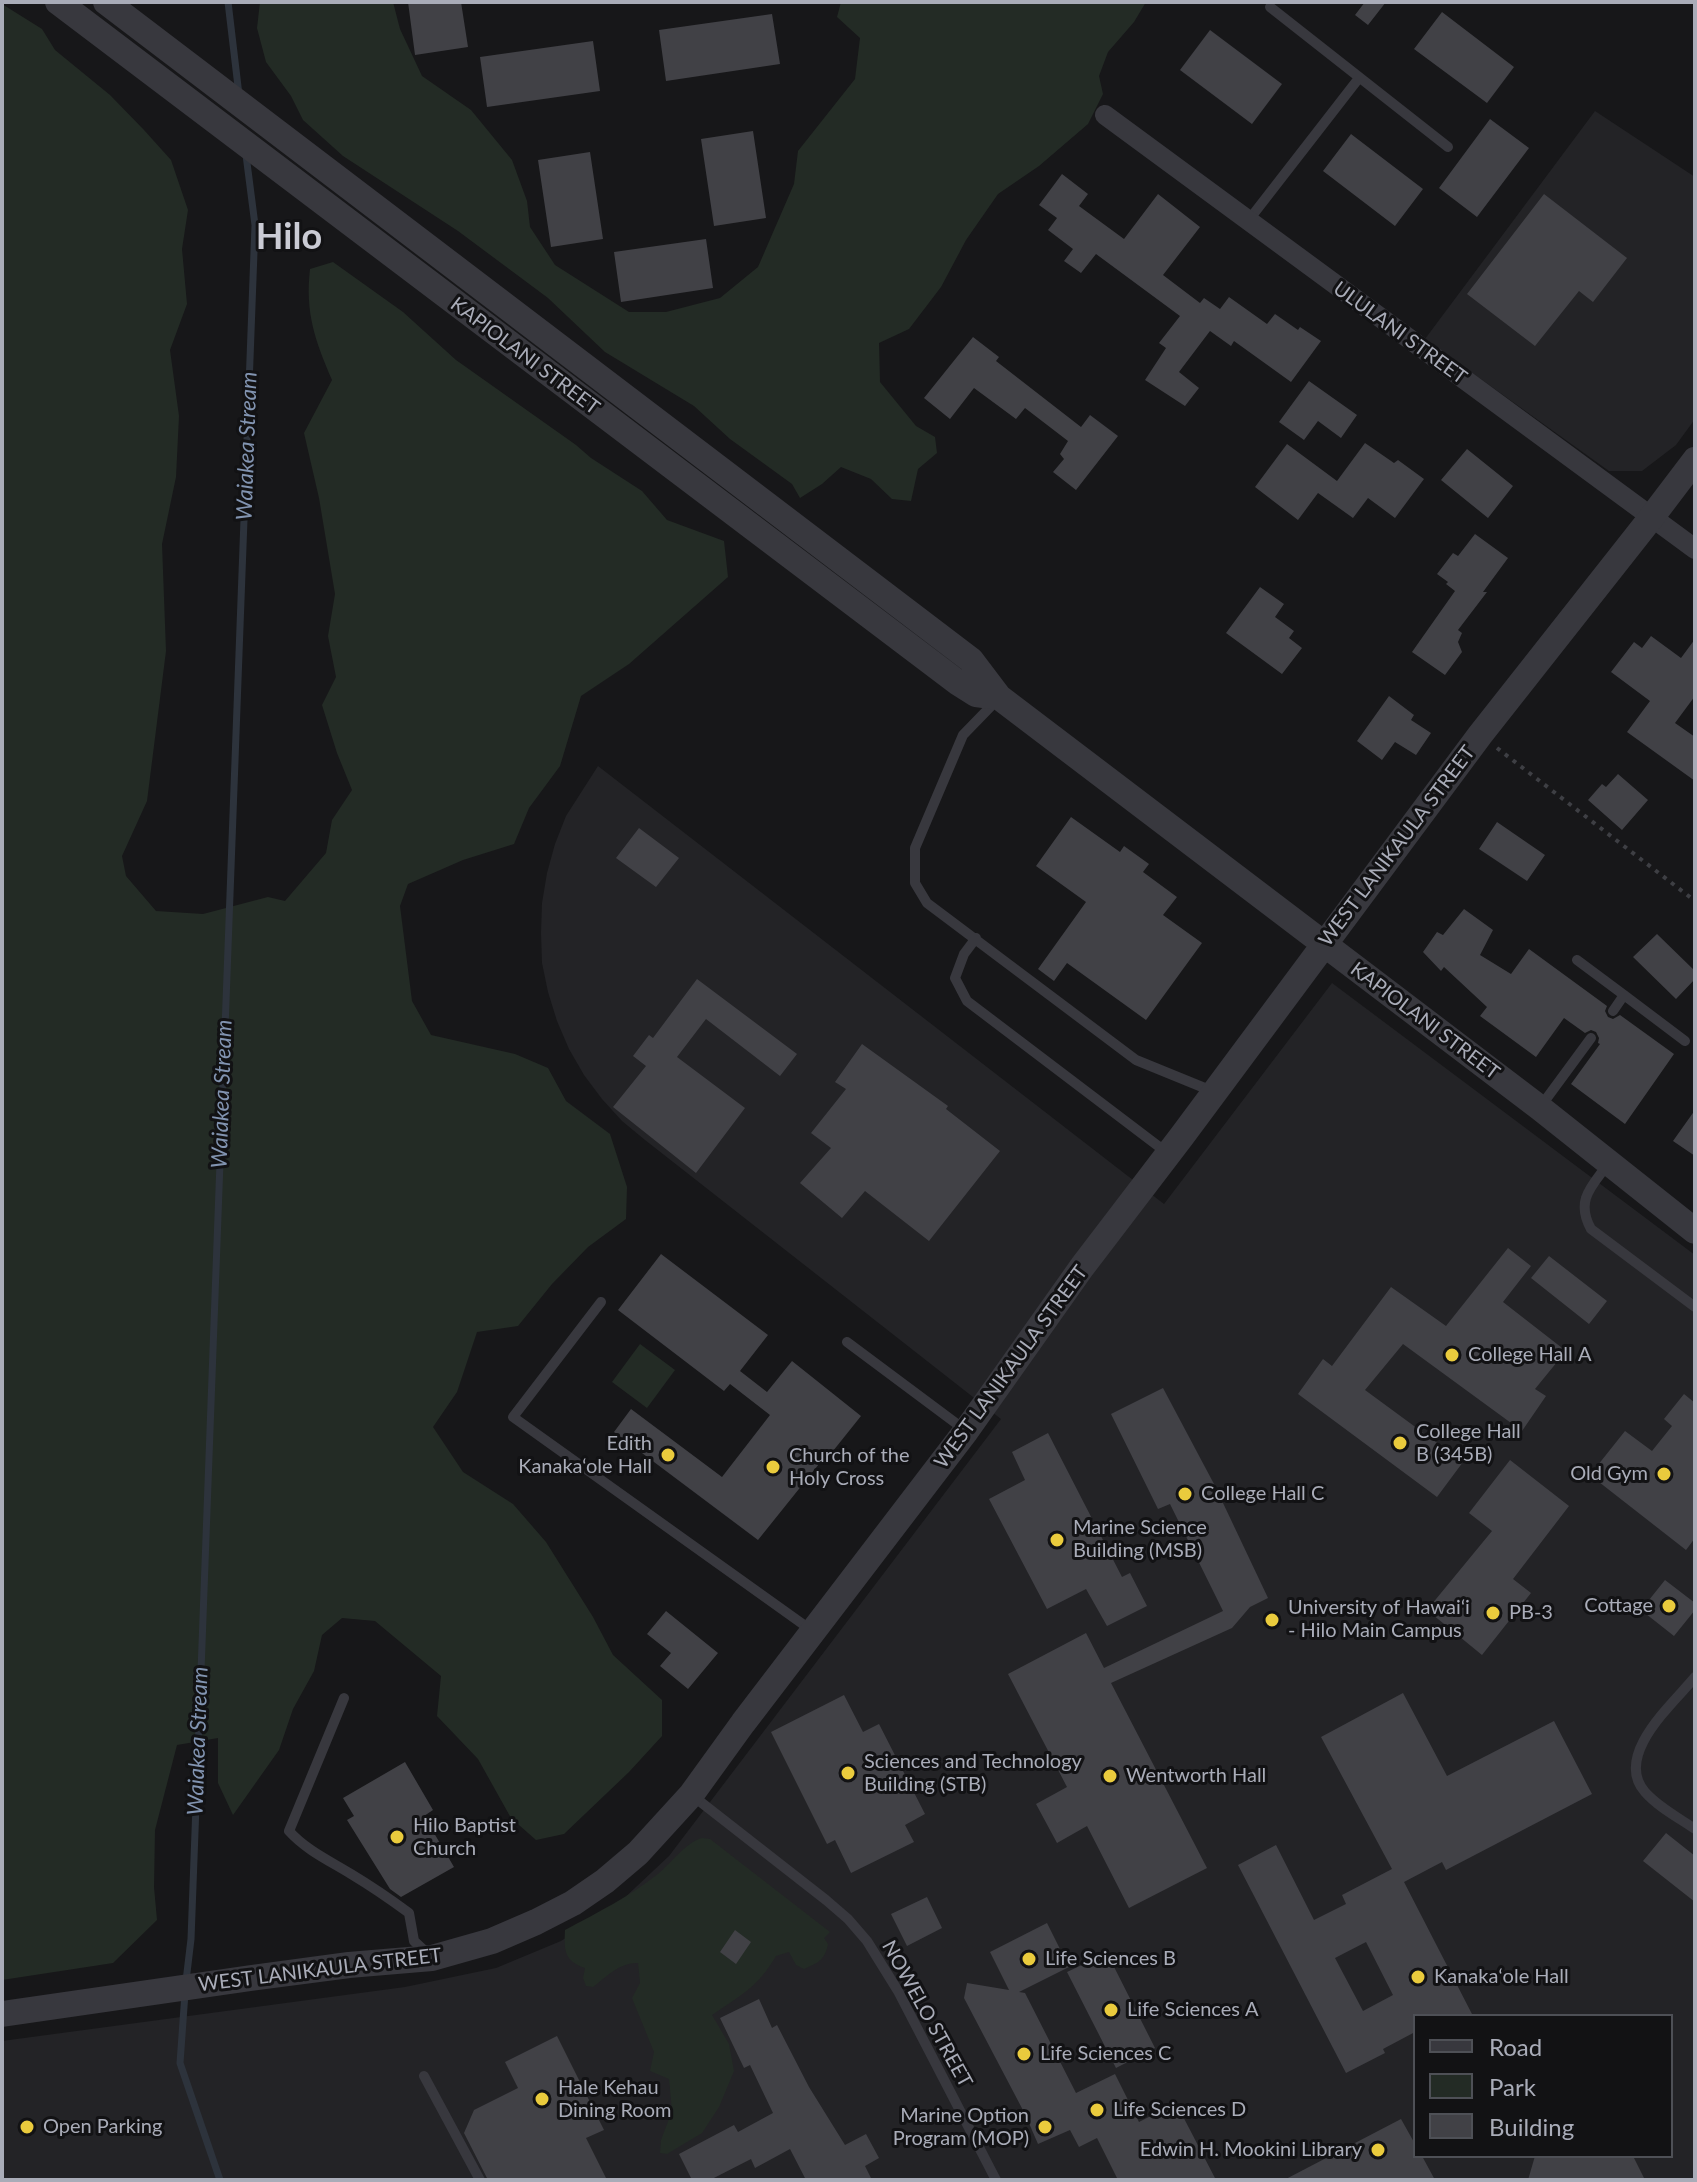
<!DOCTYPE html>
<html>
<head>
<meta charset="utf-8">
<style>
  body { margin:0 }
  #map { position:relative; width:1697px; height:2182px; overflow:hidden; background:#171719; font-family:Lato,sans-serif }
  canvas { display:block }
  .frame { position:absolute; inset:0; border:4px solid #a9acb8; pointer-events:none }
  .legend { position:absolute; left:1413px; top:2014px; width:260px; height:144px; box-sizing:border-box; background:#121214; border:2px solid #4e5056; margin:0; padding:10px 14px; list-style:none; font-size:24px; color:#a9acb8 }
  .legend li { display:flex; align-items:center; gap:16px; height:40px }
  .legend b { width:40px; border:2px solid #4e5056 }
</style>
</head>
<body>
<div id="map">
<canvas width="1697" height="2182"></canvas>
<div class="frame"></div>
<ul class="legend">
<li><b style="height:10px;background:#38383e"></b>Road</li>
<li><b style="height:22px;background:#232b25"></b>Park</li>
<li><b style="height:22px;background:#414146"></b>Building</li>
</ul>
</div>
<script>
const context = document.querySelector('canvas').getContext('2d');
context.lineJoin = 'round';
function paint(path, color) {
  context.fillStyle = color;
  context.fill(path, 'evenodd');
}
function strokePath(path, color, width, dash) {
  context.strokeStyle = color;
  context.lineWidth = width;
  context.lineCap = dash ? 'butt' : 'round';
  context.setLineDash(dash || []);
  context.stroke(path);
}
function drawText(font, color, halo, rows, align = 'center') {
  context.font = font + ' Lato,sans-serif';
  context.lineWidth = 6;
  context.setLineDash([]);
  context.textBaseline = 'middle';
  context.strokeStyle = halo;
  context.fillStyle = color;
  for (const [text, x, y, turn = 0] of rows) {
    context.save();
    context.translate(x, y);
    context.rotate((+turn || 0) * Math.PI / 180);
    context.textAlign = isNaN(turn) ? turn : align;
    if (halo) context.strokeText(text, 0, 0);
    context.fillText(text, 0, 0);
    context.restore();
  }
}
const built = new Path2D(`
  M1595,111L1695,177V419L1676,445L1642,471H1609L1425,339Z
  M598,766L1164,1204L1332,983L1695,1255V2180H2V2041L405,1987L496,1968L561,1941L620,1902L669,1856L1001,1419L645,1140L622,1121L602,1099L584,1075L569,1049L557,1021L548,992L542,963L541,933L542,903L547,873L555,844L566,816ZM1415,2016H1671V2156H1415Z`);
const green = new Path2D(`
  M260,2H393L400,29L422,76L471,110L512,160L527,201L530,227L555,265L629,312H666L720,298L758,267L794,184L798,151L855,79L860,38L837,17L841,2H1146L1134,22L1108,52L1099,76L1103,94L1088,124L1039,166L998,194L966,240L941,287L909,329L879,343L880,382L916,426L935,437L937,453L918,469L911,501L892,499L871,479L841,467L822,484L800,498L792,484L730,439L694,406L605,352L548,298L458,231L343,156L303,120L291,96L266,62L257,28Z
  M2,4L42,29L55,50L110,95L144,130L171,160L188,210L182,249L187,304L170,350L179,416L176,477L162,544L166,651L147,801L122,856L126,876L156,911L203,914L268,897L285,901L326,853L332,820L352,790L337,753L322,705L336,677L328,636L335,594L319,498L304,433L332,380C315,340 305,313 310,269L333,262L403,312L456,360L576,445L591,458L642,491L667,520L724,541L728,577L629,664L581,696L560,766L529,808L514,844L463,860L408,884L400,906L412,1001L431,1035L515,1054L548,1068L566,1101L610,1134L627,1187L626,1219L588,1247L552,1284L518,1326L477,1332L457,1392L433,1427L463,1472L513,1504L546,1542L593,1617L613,1655L662,1700V1736L629,1772L564,1834L536,1840L511,1818L478,1759L437,1716L441,1676L375,1621L342,1618L322,1635L314,1671L293,1709L279,1750L233,1815L218,1783V1738L177,1745L155,1830L154,1887L157,1920L113,1963L2,1980Z
  M640,1344L675,1370L647,1408L612,1382Z
  M702,1838L710,1839L830,1932L824,1938L828,1944C825,1960 818,1963 804,1969L796,1965L789,1952L776,1956C758,1987 741,1995 712,2015L729,2044L734,2071L719,2107L702,2133L667,2154L660,2153L661,2140L672,2111L669,2079L650,2071L654,2052L632,1998L640,1983L638,1963C620,1962 606,1977 593,1987L586,1986L583,1978L585,1968C564,1961 564,1950 565,1930C597,1913 630,1896 658,1874C671,1863 688,1841 702,1838Z`);
const stream = new Path2D(`
  M228,2L239,95
  M186,1981L191,1939L255,225L246,155
  M185,1993L180,2063L220,2180`);
const building = new Path2D(`
  M408,2H461L468,47L415,55Z
  M1365,2H1386L1368,25L1355,15Z
  M1442,12L1514,67L1487,103L1414,49Z
  M772,14L780,64L666,81L659,30Z
  M1210,30L1282,84L1252,124L1180,70Z
  M593,41L600,91L487,107L480,57Z
  M1490,119L1529,148L1477,217L1439,188Z
  M753,131L766,218L714,226L701,139Z
  M1351,134L1423,189L1395,226L1323,171Z
  M590,152L603,239L551,247L538,160Z
  M1062,174L1088,194L1079,206L1124,239L1158,194L1200,227L1163,275L1200,303L1204,298L1220,309L1229,297L1267,324L1275,314L1298,330L1300,327L1321,341L1291,382L1234,341L1231,346L1210,331L1179,372L1199,388L1185,406L1145,380L1166,348L1159,343L1180,316L1096,254L1081,273L1064,261L1073,249L1048,230L1057,218L1039,205Z
  M1544,194L1627,258L1593,302L1579,291L1535,346L1467,294Z
  M706,239L713,288L621,302L614,252Z
  M973,337L999,357L996,361L1081,427L1090,415L1118,436L1076,490L1053,472L1064,459L1060,454L1068,441L1025,408L1016,419L974,388L950,419L924,398Z
  M1309,381L1357,415L1341,438L1318,421L1304,440L1279,422Z
  M1365,443L1394,463L1398,460L1424,479L1395,518L1368,498L1353,518L1318,493L1298,520L1255,487L1287,444L1337,481Z
  M1467,449L1513,486L1488,518L1441,480Z
  M1475,534L1508,558L1483,592H1487L1458,630L1462,633L1458,642L1462,652L1445,675L1412,652L1455,591L1446,584L1448,582L1437,574L1453,553L1458,556Z
  M1260,587L1284,604L1275,617L1294,631L1289,638L1302,648L1282,674L1226,633Z
  M1651,636L1681,658L1695,639V696L1675,723L1695,737V781L1627,732L1650,701L1611,672L1634,642L1642,648Z
  M1389,696L1414,715L1411,720L1431,733L1416,755L1395,742L1382,760L1357,741Z
  M1618,774L1648,800L1622,830L1588,800L1602,784L1606,787Z
  M1071,817L1120,852L1124,846L1149,864L1143,872L1177,897L1163,915L1202,943L1146,1020L1067,963L1054,981L1038,969L1086,902L1036,866Z
  M1497,822L1545,855L1527,881L1479,849Z
  M639,828L679,858L656,887L616,858Z
  M1464,909L1493,930L1480,955L1511,974L1529,949L1607,1006L1605,1011L1608,1017L1613,1019L1620,1015L1674,1054L1625,1124L1571,1084L1600,1044L1598,1043L1599,1038L1596,1032L1591,1030L1585,1033L1564,1018L1536,1057L1480,1016L1487,1007L1444,967L1441,971L1423,952L1437,932L1443,935Z
  M1657,934L1695,971V979L1676,999L1633,957Z
  M697,979L797,1054L780,1076L706,1019L677,1057L745,1108L696,1173L613,1107L646,1066L633,1056L649,1035L653,1038Z
  M862,1044L948,1106L946,1109L1000,1151L929,1241L865,1191L842,1218L800,1183L831,1148L811,1133L846,1089L835,1082Z
  M1695,1110V1156L1673,1141Z
  M1508,1248L1531,1266L1503,1302L1566,1351L1535,1389L1546,1396L1522,1431L1403,1344L1365,1390L1463,1462L1437,1497L1298,1394L1323,1359L1332,1366L1391,1287L1446,1326Z
  M661,1254L768,1335L740,1371L767,1392L792,1361L861,1416L829,1456L827,1454L758,1540L614,1432L631,1409L722,1477L770,1415L730,1384L724,1391L618,1310Z
  M1549,1256L1607,1301L1589,1324L1531,1278Z
  M1163,1388L1214,1484L1268,1598L1250,1607L1232,1628L1111,1683L1207,1868L1129,1908L1087,1826L1057,1843L1036,1804L1067,1787L1008,1674L1086,1633L1104,1668L1223,1611L1170,1504L1158,1509L1111,1414Z
  M1684,1394L1695,1403V1538L1686,1550L1590,1475L1625,1431L1652,1451L1672,1426L1664,1419Z
  M1048,1433L1122,1577L1130,1573L1147,1606L1107,1626L1086,1589L1047,1609L989,1499L1025,1480L1012,1452Z
  M1510,1460L1569,1506L1513,1579L1531,1593L1482,1655L1427,1610L1492,1531L1469,1513Z
  M1665,1580L1695,1603V1610L1674,1636L1641,1610Z
  M666,1611L718,1653L688,1689L660,1666L671,1653L647,1634Z
  M1403,1693L1447,1776L1554,1721L1592,1794L1446,1870L1442,1862L1404,1882L1473,2016H1415V2032L1383,2049L1385,2053L1346,2073L1238,1865L1276,1845L1314,1920L1346,1904L1342,1895L1392,1869L1321,1737ZM1366,1942L1393,1995L1363,2011L1335,1958Z
  M844,1695L863,1732L879,1724L925,1814L905,1825L914,1842L851,1873L835,1840L827,1844L771,1732Z
  M405,1762L433,1810L424,1816L454,1867L401,1897L390,1889L347,1820L354,1816L343,1798Z
  M1666,1833L1695,1856V1902L1643,1861Z
  M927,1897L942,1928L907,1946L891,1914Z
  M1047,1923L1069,1967L1019,1992L1025,1993L1076,2093L1115,2074L1139,2122L1176,2103L1216,2180H1118L1097,2138L1079,2147L1070,2130L1038,2144L1025,2114L964,1998L967,1983L1009,1990L990,1952Z
  M735,1930L751,1942L736,1964L720,1952Z
  M1107,1953L1155,2048L1116,2068L1067,1972Z
  M759,1999L772,2028L777,2025L809,2087L845,2145L866,2134L879,2158L865,2166L872,2180H806L790,2149L755,2168L751,2159L710,2180H692L679,2154L734,2125L738,2132L773,2113L750,2065L744,2068L720,2018Z
  M557,2036L604,2130L586,2138L607,2180H488L464,2133L474,2110L518,2088L505,2062Z
  M1401,2119L1415,2144V2156H1422L1435,2180H1284Z
  M1535,2156H1633L1645,2180H1528Z`);
const path = new Path2D(`
  M1497,748L1695,901`);
const service = new Path2D(`
  M1270,7L1448,147
  M1248,221L1359,78
  M996,701L963,735L915,848V883L927,903L1136,1060L1212,1091
  M976,938L964,954L955,978L967,1001L1166,1152
  M1577,960L1624,995L1613,1011
  M1624,995L1685,1041
  M1541,1106L1591,1038
  M1608,1164C1592,1186 1575,1200 1591,1229L1695,1307
  M601,1302L513,1417L811,1630
  M847,1342L965,1430
  M1695,1677C1673,1704 1613,1755 1645,1792C1658,1807 1679,1818 1695,1829
  M344,1698L289,1831C306,1850 330,1861 351,1874C371,1886 390,1899 409,1913L414,1941L428,1954
  M693,1796L826,1900L848,1919L867,1941L898,1991L996,2180
  M424,2076L480,2180`);
const minor = new Path2D(`
  M1105,115L1695,549`);
const tertiary = new Path2D(`
  M58,2L957,682L976,694L999,697
  M106,2L971,660L999,697L1540,1108L1695,1231
  M2,2014L251,1978L349,1965L432,1958L492,1941L536,1922L573,1903L605,1881L638,1853L691,1795L743,1723L966,1431L1082,1267L1182,1136L1480,735L1651,518L1695,460`);
const markers = [
  [1452,1355,8,"#eacb3d"],
  [1400,1443,8,"#eacb3d"],
  [668,1455,8,"#eacb3d"],
  [773,1467,8,"#eacb3d"],
  [1664,1474,8,"#eacb3d"],
  [1185,1494,8,"#eacb3d"],
  [1057,1540,8,"#eacb3d"],
  [1669,1606,8,"#eacb3d"],
  [1493,1613,8,"#eacb3d"],
  [1272,1620,8,"#eacb3d"],
  [848,1773,8,"#eacb3d"],
  [1110,1776,8,"#eacb3d"],
  [397,1837,8,"#eacb3d"],
  [1029,1959,8,"#eacb3d"],
  [1418,1977,8,"#eacb3d"],
  [1111,2010,8,"#eacb3d"],
  [1024,2054,8,"#eacb3d"],
  [542,2099,8,"#eacb3d"],
  [1097,2110,8,"#eacb3d"],
  [27,2127,8,"#eacb3d"],
  [1045,2127,8,"#eacb3d"],
  [1378,2150,8,"#eacb3d"]
];
const streetNames = [
  ["ULULANI STREET",1400,333,36],
  ["KAPIOLANI STREET",525,356,37],
  ["WEST LANIKAULA STREET",1397,846,-53],
  ["KAPIOLANI STREET",1425,1021,37],
  ["WEST LANIKAULA STREET",1011,1367,-54],
  ["WEST LANIKAULA STREET",320,1970,-7],
  ["NOWELO STREET",927,2014,61]
];
const poiNames = [
  ["College Hall A",1468,1355],
  ["College Hall",1416,1432],
  ["B (345B)",1416,1455],
  ["Edith",652,1444,"right"],
  ["Kanaka‘ole Hall",652,1467,"right"],
  ["Church of the",789,1456],
  ["Holy Cross",789,1479],
  ["Old Gym",1648,1474,"right"],
  ["College Hall C",1201,1494],
  ["Marine Science",1073,1528],
  ["Building (MSB)",1073,1551],
  ["Cottage",1653,1606,"right"],
  ["University of Hawaiʻi",1288,1608],
  ["- Hilo Main Campus",1288,1631],
  ["PB-3",1509,1613],
  ["Sciences and Technology",864,1762],
  ["Building (STB)",864,1785],
  ["Wentworth Hall",1126,1776],
  ["Hilo Baptist",413,1826],
  ["Church",413,1849],
  ["Life Sciences B",1045,1959],
  ["Kanakaʻole Hall",1434,1977],
  ["Life Sciences A",1127,2010],
  ["Life Sciences C",1040,2054],
  ["Hale Kehau",558,2088],
  ["Dining Room",558,2111],
  ["Life Sciences D",1113,2110],
  ["Marine Option",1029,2116,"right"],
  ["Program (MOP)",1029,2139,"right"],
  ["Open Parking",43,2127],
  ["Edwin H. Mookini Library",1362,2150,"right"]
];
const waterNames = [
  ["Waiakea Stream",247,446,-88],
  ["Waiakea Stream",222,1094,-88],
  ["Waiakea Stream",198,1741,-88]
];
const townNames = [
  ["Hilo",289,237]
];
paint(built, '#232326');
paint(green, '#232b25');
strokePath(stream, '#2d333c', 7);
paint(building, '#414146');
strokePath(path, '#3e3f44', 4, [4, 6]);
strokePath(service, '#38383e', 10);
strokePath(minor, '#38383e', 20);
strokePath(tertiary, '#38383e', 26);
for (const [x, y, r, color] of markers) {
  const dot = new Path2D();
  dot.arc(x, y, r, 0, 2 * Math.PI);
  context.fillStyle = color;
  context.fill(dot);
  strokePath(dot, '#121214', 3);
}
drawText('20px', '#a9acb8', '#121214', streetNames);
drawText('20px', '#a9acb8', '#121214', poiNames, 'left');
drawText('italic 22px', '#8294b1', '#121214', waterNames);
drawText('bold 36px', '#cacbd4', '#121214', townNames);
</script>
</body>
</html>
